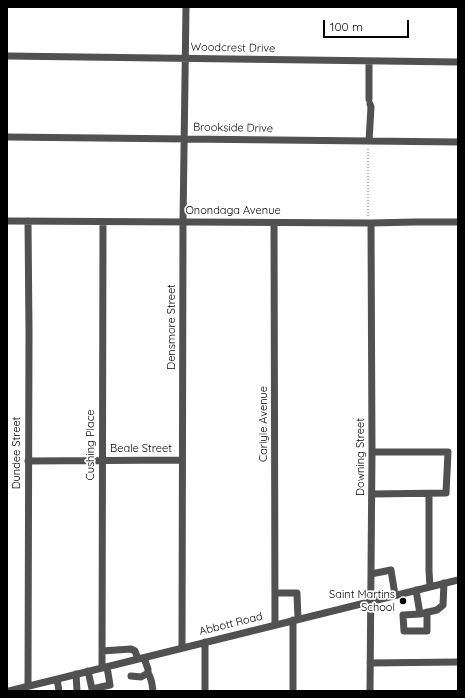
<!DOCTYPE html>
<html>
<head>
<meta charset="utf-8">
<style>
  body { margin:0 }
  #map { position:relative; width:465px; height:698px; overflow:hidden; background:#fff; font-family:Quicksand,sans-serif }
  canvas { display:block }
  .frame { position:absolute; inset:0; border:8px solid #000; pointer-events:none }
  .scale { position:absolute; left:323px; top:20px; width:86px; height:18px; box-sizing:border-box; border:2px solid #000; border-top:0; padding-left:5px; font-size:12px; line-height:14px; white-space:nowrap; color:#000; -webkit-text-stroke:3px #fff; paint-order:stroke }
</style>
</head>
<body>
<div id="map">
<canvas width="465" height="698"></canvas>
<div class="frame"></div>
<div class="scale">100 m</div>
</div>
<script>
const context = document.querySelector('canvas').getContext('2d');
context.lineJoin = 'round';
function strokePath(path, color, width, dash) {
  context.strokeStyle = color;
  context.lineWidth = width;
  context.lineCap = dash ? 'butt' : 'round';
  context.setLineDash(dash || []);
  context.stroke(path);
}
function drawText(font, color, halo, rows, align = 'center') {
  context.font = font + ' Quicksand,sans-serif';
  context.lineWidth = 3.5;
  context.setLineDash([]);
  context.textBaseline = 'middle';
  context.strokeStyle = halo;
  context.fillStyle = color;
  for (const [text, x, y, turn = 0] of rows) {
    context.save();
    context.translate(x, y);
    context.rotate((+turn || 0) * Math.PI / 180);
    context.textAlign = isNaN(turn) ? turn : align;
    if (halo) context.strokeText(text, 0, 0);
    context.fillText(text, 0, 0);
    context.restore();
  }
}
const path = new Path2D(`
  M368,216V147`);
const minor = new Path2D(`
  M7,56L458,62
  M369,99V61
  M7,137L458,142
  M369,141L371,107L370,104
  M7,221L371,223L415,222H458
  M28,221L29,332L28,686
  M274,223L275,625
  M28,461L182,460
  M372,494L446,493L448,452H372
  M429,494V571L430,587
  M371,574L391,570L395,595
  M416,590L420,614L437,610L443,605L444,583
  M275,593H297V594L298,619
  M420,614L403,615L404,631H427V612
  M293,620V691
  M205,642V691
  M182,648L183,222L186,7
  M102,651L131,649L135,651L138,659
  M370,663L458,662
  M102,668L103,222
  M88,671L92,689L110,685L107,667
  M148,673C152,679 152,684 153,691
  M76,674L77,691
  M131,676L141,677L148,673V669L144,658
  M57,679L59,691
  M9,691L458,580
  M370,691L372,452L371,223`);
const markers = [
  [403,601,4,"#000"]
];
const streetNames = [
  ["Woodcrest Drive",233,48,1],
  ["Brookside Drive",233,128,1],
  ["Onondaga Avenue",233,211],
  ["Densmore Street",172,327,-90],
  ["Carlyle Avenue",264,424,-90],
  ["Cushing Place",91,445,-90],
  ["Beale Street",141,449],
  ["Dundee Street",17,453,-90],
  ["Downing Street",361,457,-90],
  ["Abbott Road",231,624,-14]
];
const poiNames = [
  ["Saint Martins",395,595],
  ["School",395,608]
];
strokePath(path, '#737373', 1, [1, 2]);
strokePath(minor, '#515151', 7);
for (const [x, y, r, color] of markers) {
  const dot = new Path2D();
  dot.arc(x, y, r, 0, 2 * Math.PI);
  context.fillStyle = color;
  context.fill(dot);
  strokePath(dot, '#fff', 1.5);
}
drawText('11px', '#000', '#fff', streetNames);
drawText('11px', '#000', '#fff', poiNames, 'right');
</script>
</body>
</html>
